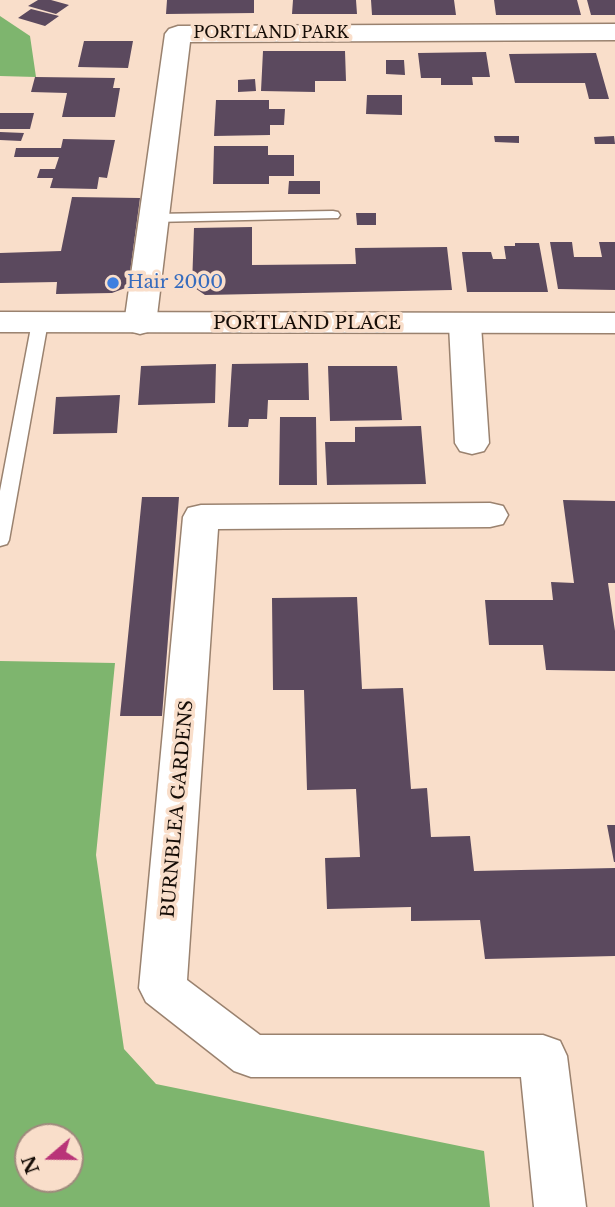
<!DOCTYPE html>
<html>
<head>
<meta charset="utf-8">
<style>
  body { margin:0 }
  #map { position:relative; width:615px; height:1207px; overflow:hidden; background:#f9deca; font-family:"Libre Baskerville",serif }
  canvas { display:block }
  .north { position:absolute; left:14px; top:1123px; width:70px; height:70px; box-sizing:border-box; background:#f9deca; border:2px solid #9e8a7c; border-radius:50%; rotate:250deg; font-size:19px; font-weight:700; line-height:28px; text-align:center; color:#150c06 }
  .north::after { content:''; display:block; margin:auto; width:24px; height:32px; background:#b93478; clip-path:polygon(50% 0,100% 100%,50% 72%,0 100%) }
</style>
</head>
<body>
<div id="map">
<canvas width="615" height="1207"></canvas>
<div class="north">N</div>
</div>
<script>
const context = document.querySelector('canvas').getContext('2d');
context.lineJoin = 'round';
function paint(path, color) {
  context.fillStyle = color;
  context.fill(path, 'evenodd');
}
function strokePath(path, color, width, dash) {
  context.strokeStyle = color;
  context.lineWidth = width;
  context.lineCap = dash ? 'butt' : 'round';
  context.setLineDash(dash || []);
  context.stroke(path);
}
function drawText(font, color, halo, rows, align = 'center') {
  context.font = font + ' "Libre Baskerville",serif';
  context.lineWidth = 7;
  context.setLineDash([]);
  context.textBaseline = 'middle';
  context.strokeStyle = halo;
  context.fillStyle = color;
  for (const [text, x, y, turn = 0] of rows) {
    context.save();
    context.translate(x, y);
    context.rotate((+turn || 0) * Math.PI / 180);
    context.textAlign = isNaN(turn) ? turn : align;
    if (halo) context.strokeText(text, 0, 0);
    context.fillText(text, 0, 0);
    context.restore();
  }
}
const forest = new Path2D(`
  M0,16L30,36L36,77L0,76Z
  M0,661L115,663L96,855L124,1049L156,1084L484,1151L490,1207H0ZM70,1137V1179H28V1137Z`);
const building = new Path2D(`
  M38,0H51L69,5L56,14L28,6Z
  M167,0H254V13L166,14Z
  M293,0H356L357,14H292Z
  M371,0H454L456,15H372Z
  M494,0H577L581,15H496Z
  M587,0H615V15H591Z
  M31,9L59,16L45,26L18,18Z
  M84,41H133L128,68L78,67Z
  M263,51H345L346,81H315V92L261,91Z
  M486,52L490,77H472L473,85H441V78H421L418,53Z
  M596,53L609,99H589L585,83H515L509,54Z
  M386,60H404L405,75L386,74Z
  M35,77L115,78L113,88H120L115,117H62L67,93L31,92Z
  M255,79L256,91L238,92V80Z
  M367,95H402V115L366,114Z
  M216,100H269V109H285L284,125H270V135L214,136Z
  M0,113H34L30,129H0Z
  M0,132L24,133L21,141L0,140Z
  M494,136H519V143L495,142Z
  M614,136L615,144H595L594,137Z
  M63,139L115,140L107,178L99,177L97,189L50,188L53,178H37L40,169H55L59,157H14L16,148H61Z
  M214,146H268V155H294V176H269V184H213Z
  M289,181H320V194H288Z
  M72,197L140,198L128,287L112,293L56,294L57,282L0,283V253L61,251Z
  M356,213H376V225H357Z
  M252,227V265L356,264L355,248L447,247L452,290L205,295L192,286L194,228Z
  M550,242H572L574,257H602L599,242H615V290L558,289Z
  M515,243H539L548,292H467L462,252H491L493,259H506L504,246H515Z
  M308,363L309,400H268L267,419H249L248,427H228L232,364Z
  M216,364L215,403L138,405L141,366Z
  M328,366H397L402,420L330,421Z
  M120,395L117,433L53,434L56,397Z
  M280,417H316L317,485H279Z
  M421,426L426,484L327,485L325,442H355V427Z
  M142,497H179L162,716H120Z
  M563,500L615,501V583H608L615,631V671L546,670L543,645H489L485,600H553L551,582L574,583Z
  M357,597L362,689L403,688L411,789L427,788L431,837L470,836L474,871L615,868V956L485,959L480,920L411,921V907L327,909L325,858L360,857L356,789L307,790L304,690H273L272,598Z
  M607,825H615V862H614Z`);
const lane = new Path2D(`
  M333,211L338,212L340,215L338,218L153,222L146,218L153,214Z
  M40,317L48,322L9,540L7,544L0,546V491L32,322Z`);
const street = new Path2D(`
  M615,24V40L190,42L156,324L151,331L140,334L129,331L124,324L165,34L169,29L178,26Z
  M465,315L476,318L481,325L489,443L484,451L472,454L460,451L455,443L449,325L454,318Z
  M490,503L503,506L508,515L503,524L490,527L218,529L187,980L260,1035H543L560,1041L567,1056L586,1207H534L521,1077H251L234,1071L146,1002L139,988L183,517L188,508L201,505Z`);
const primary = new Path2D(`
  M0,312L615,313V333L0,332Z`);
const markers = [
  [113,283,7,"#3f7fe0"]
];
const farStreetnames = [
  ["PORTLAND PARK",271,33]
];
const shopNames = [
  ["Hair 2000",127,283]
];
const streetNames = [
  ["PORTLAND PLACE",307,324],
  ["BURNBLEA GARDENS",178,809,-85]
];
paint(forest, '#7eb56e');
paint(building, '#5b495e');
strokePath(lane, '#9a826f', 3);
strokePath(street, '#9a826f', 3);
strokePath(primary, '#9a826f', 3);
paint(lane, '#fff');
paint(street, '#fff');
paint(primary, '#fff');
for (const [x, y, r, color] of markers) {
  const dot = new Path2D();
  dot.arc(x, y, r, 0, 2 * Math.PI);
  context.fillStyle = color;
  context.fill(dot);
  strokePath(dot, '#f9deca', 2.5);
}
drawText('16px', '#150c06', '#f9deca', farStreetnames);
drawText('18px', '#366cbe', '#f9deca', shopNames, 'left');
drawText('18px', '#150c06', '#f9deca', streetNames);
</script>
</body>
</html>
